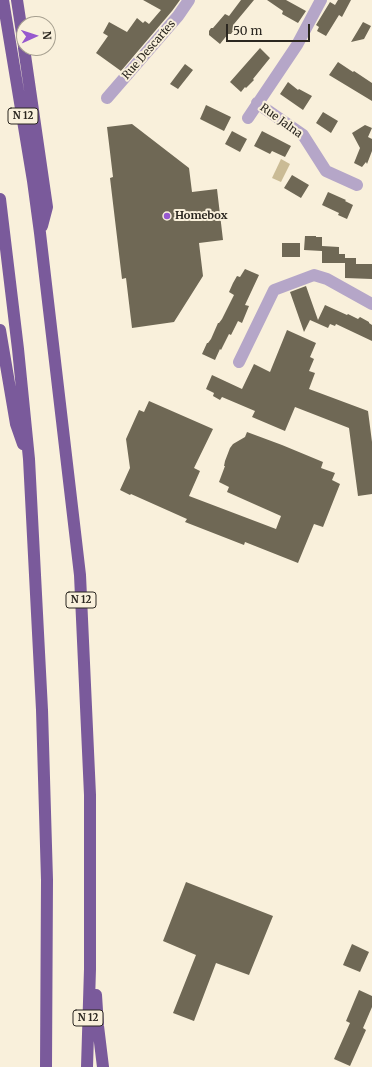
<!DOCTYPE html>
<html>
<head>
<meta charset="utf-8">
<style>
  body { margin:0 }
  #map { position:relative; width:372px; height:1067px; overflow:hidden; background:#f9f0db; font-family:Merriweather,serif }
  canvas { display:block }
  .north { position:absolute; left:16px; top:16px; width:40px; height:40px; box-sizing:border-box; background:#f9f0db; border:1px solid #a7a090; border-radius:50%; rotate:87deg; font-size:11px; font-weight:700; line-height:16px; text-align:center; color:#2b2720 }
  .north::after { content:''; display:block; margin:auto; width:14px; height:18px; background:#9758ce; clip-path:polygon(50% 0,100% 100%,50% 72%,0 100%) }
  .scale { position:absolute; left:226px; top:24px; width:84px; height:18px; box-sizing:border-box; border:2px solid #2b2720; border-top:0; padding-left:5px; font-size:12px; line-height:14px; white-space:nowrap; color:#2b2720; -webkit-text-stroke:3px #f9f0db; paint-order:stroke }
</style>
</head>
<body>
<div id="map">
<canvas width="372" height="1067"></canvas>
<div class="north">N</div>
<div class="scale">50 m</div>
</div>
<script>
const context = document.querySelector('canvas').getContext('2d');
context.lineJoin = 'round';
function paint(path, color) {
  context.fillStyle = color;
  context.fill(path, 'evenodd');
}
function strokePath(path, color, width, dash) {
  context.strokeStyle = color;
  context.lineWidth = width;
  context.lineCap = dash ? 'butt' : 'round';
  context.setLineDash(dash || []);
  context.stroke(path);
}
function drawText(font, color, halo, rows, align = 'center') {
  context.font = font + ' Merriweather,serif';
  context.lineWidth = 4;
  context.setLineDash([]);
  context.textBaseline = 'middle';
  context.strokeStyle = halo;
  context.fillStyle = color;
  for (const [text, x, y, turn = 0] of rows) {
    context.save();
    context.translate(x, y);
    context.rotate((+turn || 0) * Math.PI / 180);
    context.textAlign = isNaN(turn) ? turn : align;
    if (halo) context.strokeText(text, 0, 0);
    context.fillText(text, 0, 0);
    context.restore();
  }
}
const water = new Path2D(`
  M281,159L290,164L281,182L272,178Z`);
const building = new Path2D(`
  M143,0H180L172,11L121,71L96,53L108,36L103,33L109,22L127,32L137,18L143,23L145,21L149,24L161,10Z
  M241,0H254L234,24L233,31L231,34H228L220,44L209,35V31L211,28H213L225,14L229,16Z
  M267,0H286L306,11L298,23L282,14L283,11Z
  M338,0H351L342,17L339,15L326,36L317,31L319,27L316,25L330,2L335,5Z
  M363,22L371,26L364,39L351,42Z
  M260,48L270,58L253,79L254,80L246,88L245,87L241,92L230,82Z
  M338,62L353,72L354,71L372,83V101L329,75Z
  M185,64L193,70L178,89L170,84Z
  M288,82L298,90L299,89L312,96L303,110L280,94Z
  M206,105L231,117L224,131L200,119Z
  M323,112L338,121L331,133L316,123Z
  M132,124L189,168L192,192L217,189L223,240L199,243L203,276L174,322L132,328L126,278L122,279L110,178L113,177L107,127Z
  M365,125L372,128L368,137L372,139V151L367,164L366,162L362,167L354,163L360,148L352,133Z
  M232,131L247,139L240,152L225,144Z
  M262,131L291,146L285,157L272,151L270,154L254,146Z
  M292,175L309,185L301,198L284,188Z
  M328,192L346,200L345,201L353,205L347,219L338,215L339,213L322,205Z
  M305,236H316V237H322V251L304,250Z
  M282,243H300V257H282Z
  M322,246L339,247V254H345V259V258H356V264H372V279L345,278V263H322Z
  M245,269L259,275L245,305L249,306L242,323L238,321L231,335L229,334L221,350L220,349L215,360L202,354L207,343H208L211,339L218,323H219L222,319L234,295L229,292L233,283L237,276L240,277Z
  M306,286L318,320L325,305L347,315L348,314L358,319L360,317L369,322V323L372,325V341L336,324L335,326L330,324L328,328L310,320L304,332L290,292Z
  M287,330L316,343L310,357L314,359L309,371L315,373L309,389L368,411L372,442V494L358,496L349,428L295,407L285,431L252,417L255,411L222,397L220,400L213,396L214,393L206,389L212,375L242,389L254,364L270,372Z
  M149,401L213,429L194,468L200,471L189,496L276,529L281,516L227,492L229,487L219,482L225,466H224L225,461L230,448L233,444L245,437L247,432L282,445L323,462L321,468L335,473L332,480L340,484L323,527L314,524L298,563L245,542L244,545L185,522L187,519L131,494L130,495L120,490L130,468L126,439L139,410L144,412Z
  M186,882L273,916L249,975L216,963L194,1021L173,1013L196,955L163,941Z
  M352,944L369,952L360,972L343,965Z
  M359,990L372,996V1007L363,1028L366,1030L350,1066L334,1059L350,1023L346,1021Z`);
const minor = new Path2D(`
  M107,98L178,16L189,0
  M257,103L303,135L326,171L357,185
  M248,118L297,45L321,0
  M239,362L274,290L314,275L327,279L372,304`);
const trunk = new Path2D(`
  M3,0L33,181L40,233L80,575L90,795V969L87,1067
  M17,0L24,46
  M24,48L47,207L42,226
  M0,199L18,349L29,459L42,710L47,880L46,1067
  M0,330L16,424L23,444
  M96,995L98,1026L103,1067`);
const markers = [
  [167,216,4,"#9758ce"]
];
const shields = [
  [23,116,30],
  [81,600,30],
  [88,1018,30]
];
const shieldNames = [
  ["N 12",23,116],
  ["N 12",81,600],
  ["N 12",88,1018]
];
const streetNames = [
  ["Rue Descartes",149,50,-49],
  ["Rue Jalna",281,121,36]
];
const poiNames = [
  ["Homebox",175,216]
];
paint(water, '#cabb95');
paint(building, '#6f6855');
strokePath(minor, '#b5a6c8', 12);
strokePath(trunk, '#7a5a9b', 12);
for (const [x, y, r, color] of markers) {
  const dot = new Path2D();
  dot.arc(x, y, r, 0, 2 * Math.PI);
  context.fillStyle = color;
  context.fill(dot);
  strokePath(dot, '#f9f0db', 1.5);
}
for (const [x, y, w] of shields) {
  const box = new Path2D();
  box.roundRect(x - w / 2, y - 8, w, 16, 3);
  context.fillStyle = '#f9f0db';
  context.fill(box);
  strokePath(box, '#2b2720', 1);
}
drawText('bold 10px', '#2b2720', null, shieldNames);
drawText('11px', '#2b2720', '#f9f0db', streetNames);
drawText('bold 11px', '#2b2720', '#f9f0db', poiNames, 'left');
</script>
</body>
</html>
